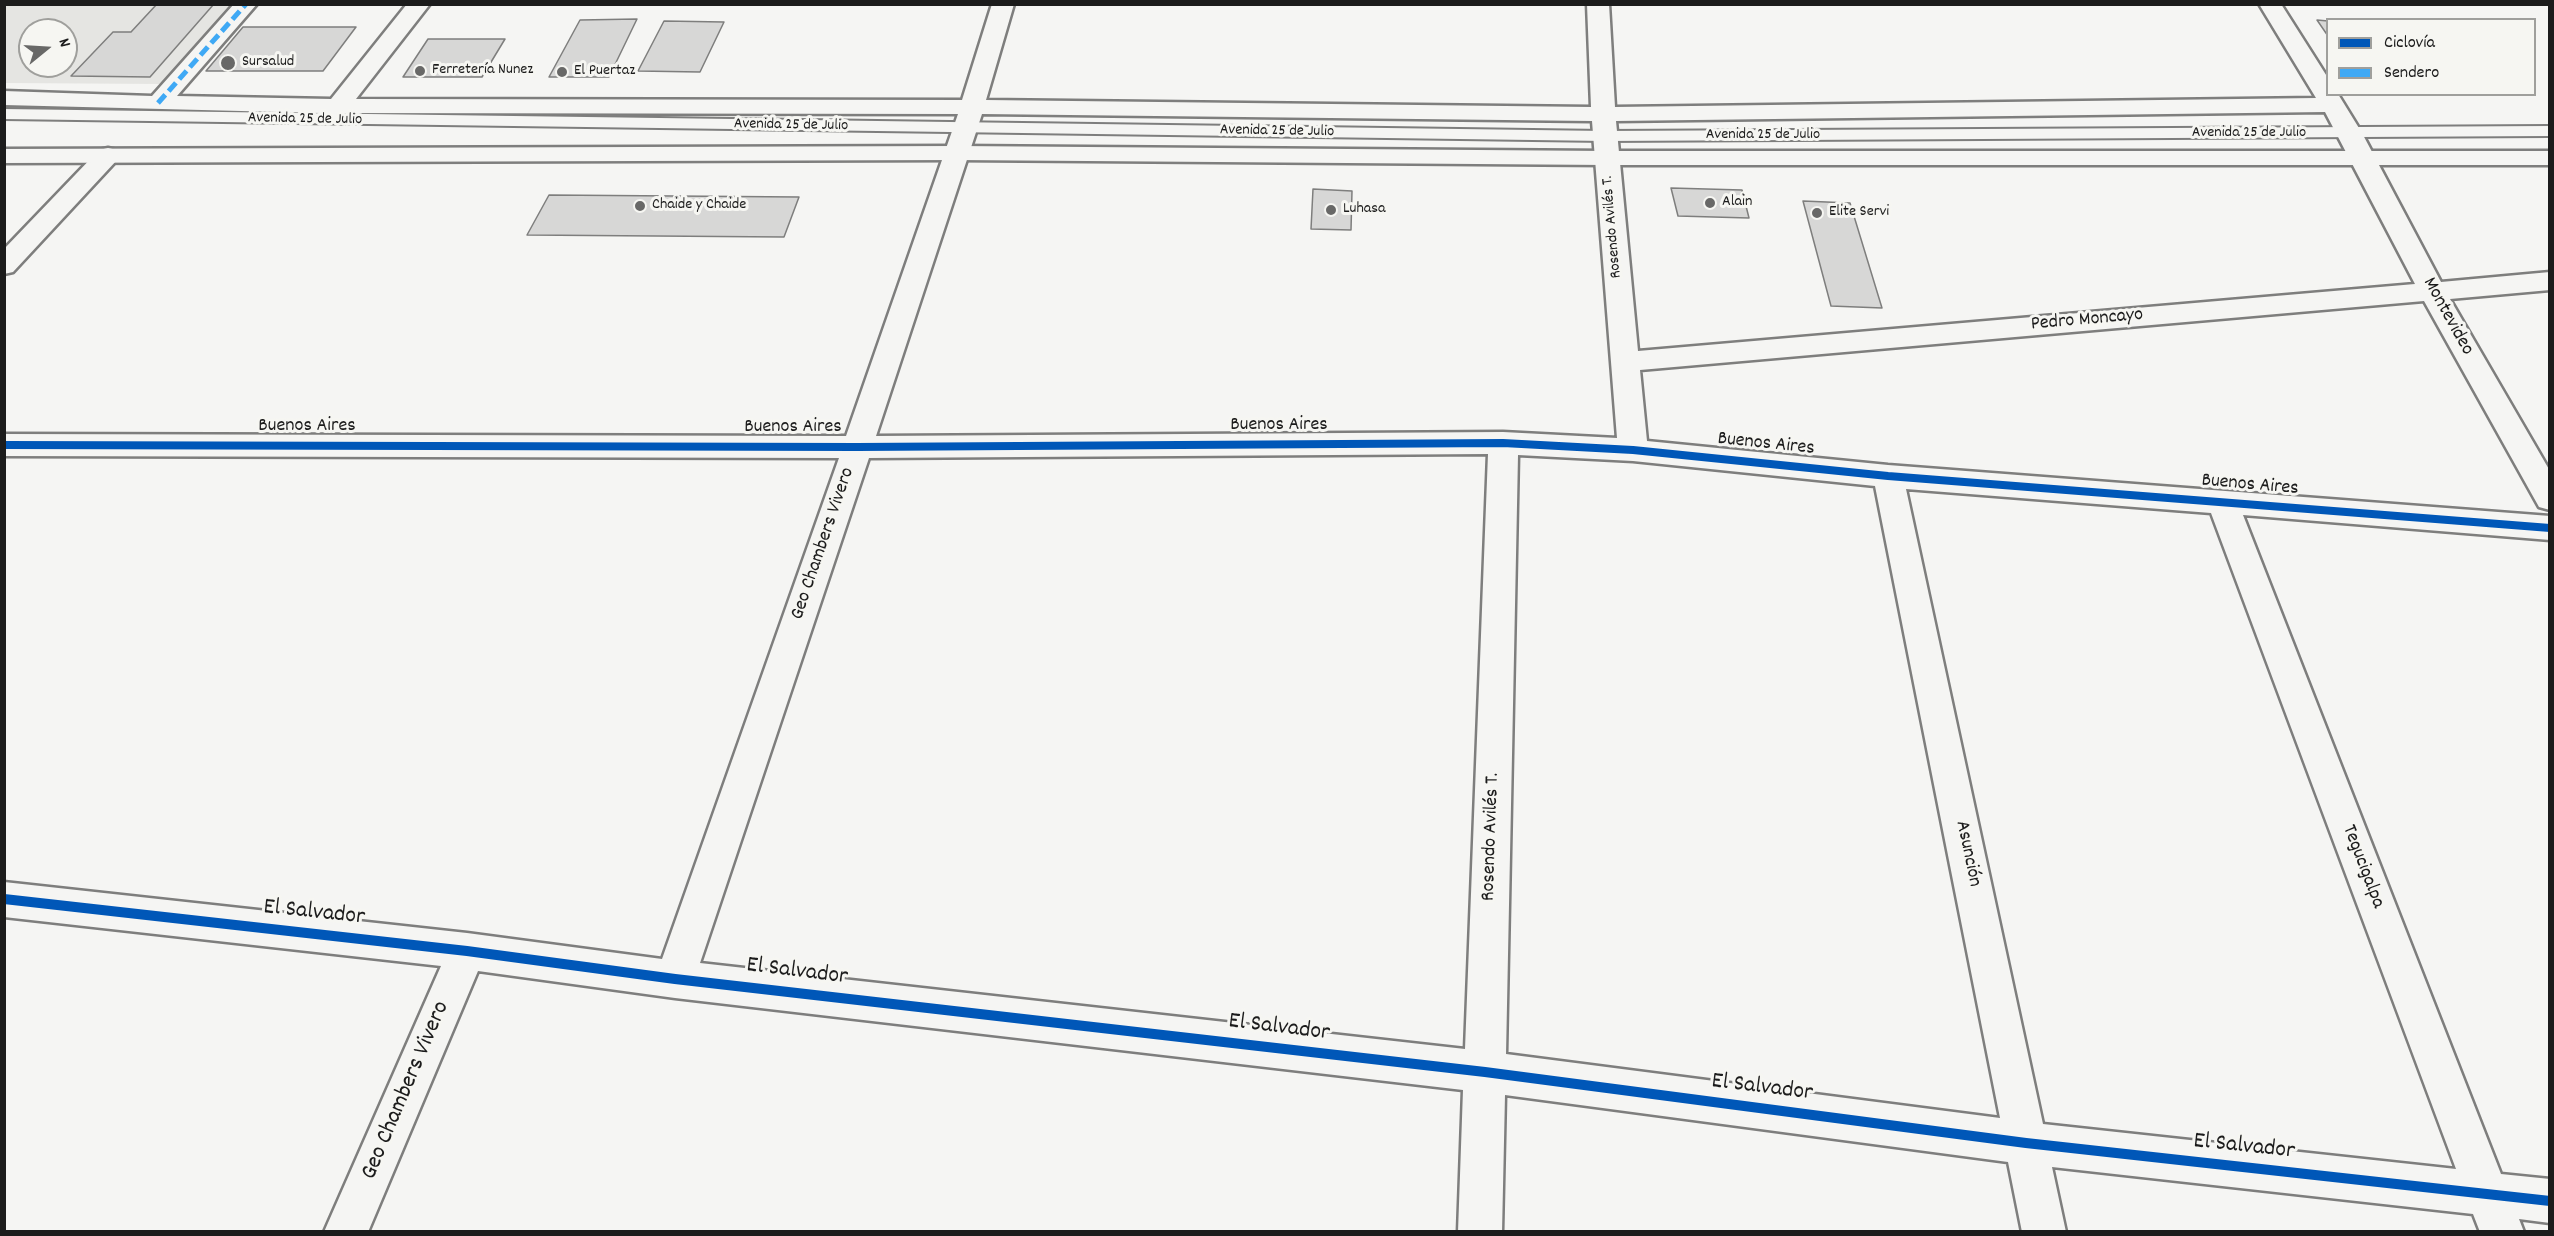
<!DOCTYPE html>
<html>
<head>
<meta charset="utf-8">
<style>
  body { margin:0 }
  #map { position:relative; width:2554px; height:1236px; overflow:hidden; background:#f5f5f3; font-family:Dekko,sans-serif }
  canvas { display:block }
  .frame { position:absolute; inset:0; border:6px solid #1c1c1c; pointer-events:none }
  .legend { position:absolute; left:2326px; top:18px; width:210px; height:78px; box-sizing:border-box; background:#f6f6f2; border:2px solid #9f9f9c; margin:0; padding:8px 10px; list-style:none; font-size:18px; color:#1c1c1c }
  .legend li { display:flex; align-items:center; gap:12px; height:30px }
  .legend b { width:30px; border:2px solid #9f9f9c }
  .north { position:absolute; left:18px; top:18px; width:60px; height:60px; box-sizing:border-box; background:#f6f6f2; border:2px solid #9f9f9c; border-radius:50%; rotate:72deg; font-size:16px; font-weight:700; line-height:24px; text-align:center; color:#1c1c1c }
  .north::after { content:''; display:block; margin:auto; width:21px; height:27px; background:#686867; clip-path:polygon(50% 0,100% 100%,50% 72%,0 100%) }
</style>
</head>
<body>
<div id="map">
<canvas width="2554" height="1236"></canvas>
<div class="frame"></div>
<ul class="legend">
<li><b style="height:8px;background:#0057b8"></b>Ciclovía</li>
<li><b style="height:8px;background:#3fa9f5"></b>Sendero</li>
</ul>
<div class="north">N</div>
</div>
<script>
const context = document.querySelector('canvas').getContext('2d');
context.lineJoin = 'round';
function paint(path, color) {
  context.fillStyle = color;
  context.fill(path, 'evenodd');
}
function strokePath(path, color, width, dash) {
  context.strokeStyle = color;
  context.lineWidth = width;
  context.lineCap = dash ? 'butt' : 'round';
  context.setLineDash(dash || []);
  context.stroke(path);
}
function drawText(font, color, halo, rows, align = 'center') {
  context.font = font + ' Dekko,sans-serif';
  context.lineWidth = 6;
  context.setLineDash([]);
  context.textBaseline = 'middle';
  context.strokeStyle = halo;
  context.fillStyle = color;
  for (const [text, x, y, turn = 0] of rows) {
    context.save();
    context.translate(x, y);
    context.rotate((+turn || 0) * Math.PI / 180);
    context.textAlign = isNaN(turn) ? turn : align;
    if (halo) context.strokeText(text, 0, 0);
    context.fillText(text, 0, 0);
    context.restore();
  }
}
const built = new Path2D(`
  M5,5H157L131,32H112L71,75L150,77L214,5H230L162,84L5,83ZM30,30H66V66H30Z`);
const building = new Path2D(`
  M157,4H214L150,77L71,76L113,32H131Z
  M637,19L609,77H549L580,20Z
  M2317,20L2328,21V36Z
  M664,21L724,22L700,72L638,71Z
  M243,27H356L323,71H206Z
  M428,39H505L482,77H403Z
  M1671,188L1742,190L1749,218L1678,216Z
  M1313,189L1352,191L1351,230L1311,229Z
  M549,195L799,197L784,237L527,235Z
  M1803,201L1850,203L1882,308L1831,306Z`);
const service = new Path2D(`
  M4,109L1605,131L2550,126V136L1605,141L4,119Z`);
const minor = new Path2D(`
  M234,4H257L177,96L331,99L407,4H430L356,99L962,100L992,4H1014L986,100L1591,107L1587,4H1609L1615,107L2316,98L2259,4H2281L2328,78V94H2338L2362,133L2441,282L2550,272V290L2450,299L2550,471V510L2539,507L2424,301L1640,370L1647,441L1888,465L2550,516V540L2243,515L2501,1174L2550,1179V1223L2519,1219L2524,1232H2480L2473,1214L2052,1167L2066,1232H2022L2008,1162L1505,1095L1502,1232H1458L1463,1090L675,998L478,971L368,1232H324L441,966L4,917V882L467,933L662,959L839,458L4,456V434L846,436L958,114L345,113C338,122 333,124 322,121L318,116L320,113L4,105V91L152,96ZM2325,112L2415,284L1638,351L1616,121ZM982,114L1592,121L1617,438L1503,432L876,436ZM1488,454L1465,1049L700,963L869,458ZM1518,455L1633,461L1875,486L2000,1118L1506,1054ZM1906,489L2211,513L2456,1169L2043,1124Z
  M108,148L117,150L120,155L117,160L13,272L4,274V249L99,150Z`);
const primary = new Path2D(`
  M957,146L1607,151H2550V165H1607L957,160L4,163V149Z`);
const quiet = new Path2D(`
  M158,103L246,4`);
const cyclewayFar1 = new Path2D(`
  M4,445L857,447L1503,443L1633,450L1888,476L2550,528`);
const cycleway = new Path2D(`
  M4,899L467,951L675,979L1485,1072L2026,1143L2550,1201`);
const markers = [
  [228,63,8,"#686867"],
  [420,71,6,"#686867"],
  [562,72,6,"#686867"],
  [1710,203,6,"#686867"],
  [640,206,6,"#686867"],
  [1331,210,6,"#686867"],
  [1817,213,6,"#686867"]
];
const farPoinames = [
  ["Sursalud",242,63],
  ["Ferretería Nunez",432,71],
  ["El Puertaz",574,72],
  ["Alain",1722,203],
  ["Chaide y Chaide",652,206],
  ["Luhasa",1343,210],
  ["Elite Servi",1829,213]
];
const farStreetnames = [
  ["Avenida 25 de Julio",305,120,1],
  ["Avenida 25 de Julio",791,126,1],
  ["Avenida 25 de Julio",1277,132,1],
  ["Avenida 25 de Julio",2249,134],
  ["Avenida 25 de Julio",1763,136],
  ["Rosendo Avilés T.",1613,227,-95]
];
const streetNames = [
  ["Montevideo",2447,317,61],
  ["Pedro Moncayo",2087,321,-5],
  ["Buenos Aires",1279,426],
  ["Buenos Aires",307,427],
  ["Buenos Aires",793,428],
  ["Buenos Aires",1766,445,6],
  ["Buenos Aires",2250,486,5],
  ["Geo Chambers Vivero",824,544,-71],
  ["Rosendo Avilés T.",1492,837,-88],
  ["Asunción",1967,854,78],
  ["Tegucigalpa",2362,867,69]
];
const nearStreetnames = [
  ["El Salvador",314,914,6],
  ["El Salvador",797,973,7],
  ["El Salvador",1279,1029,7],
  ["El Salvador",1762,1089,7],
  ["Geo Chambers Vivero",407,1091,-67],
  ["El Salvador",2244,1148,6]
];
paint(built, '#e5e5e2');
paint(building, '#d7d7d6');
strokePath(building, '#7e7e7d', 1.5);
strokePath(service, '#7e7e7d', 4);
strokePath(minor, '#7e7e7d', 5);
strokePath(primary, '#7e7e7d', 5);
paint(service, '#f5f5f3');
paint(minor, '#f5f5f3');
paint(primary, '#f5f5f3');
strokePath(quiet, '#3fa9f5', 5, [11, 5]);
strokePath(cyclewayFar1, '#0057b8', 8);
strokePath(cycleway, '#0057b8', 10);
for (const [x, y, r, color] of markers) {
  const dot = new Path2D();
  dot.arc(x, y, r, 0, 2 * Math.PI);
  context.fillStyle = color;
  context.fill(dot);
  strokePath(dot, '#f6f6f2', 2);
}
drawText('16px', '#1c1c1c', '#f6f6f2', farPoinames, 'left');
drawText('16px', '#1c1c1c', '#f6f6f2', farStreetnames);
drawText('20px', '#1c1c1c', '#f6f6f2', streetNames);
drawText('24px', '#1c1c1c', '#f6f6f2', nearStreetnames);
</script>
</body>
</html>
